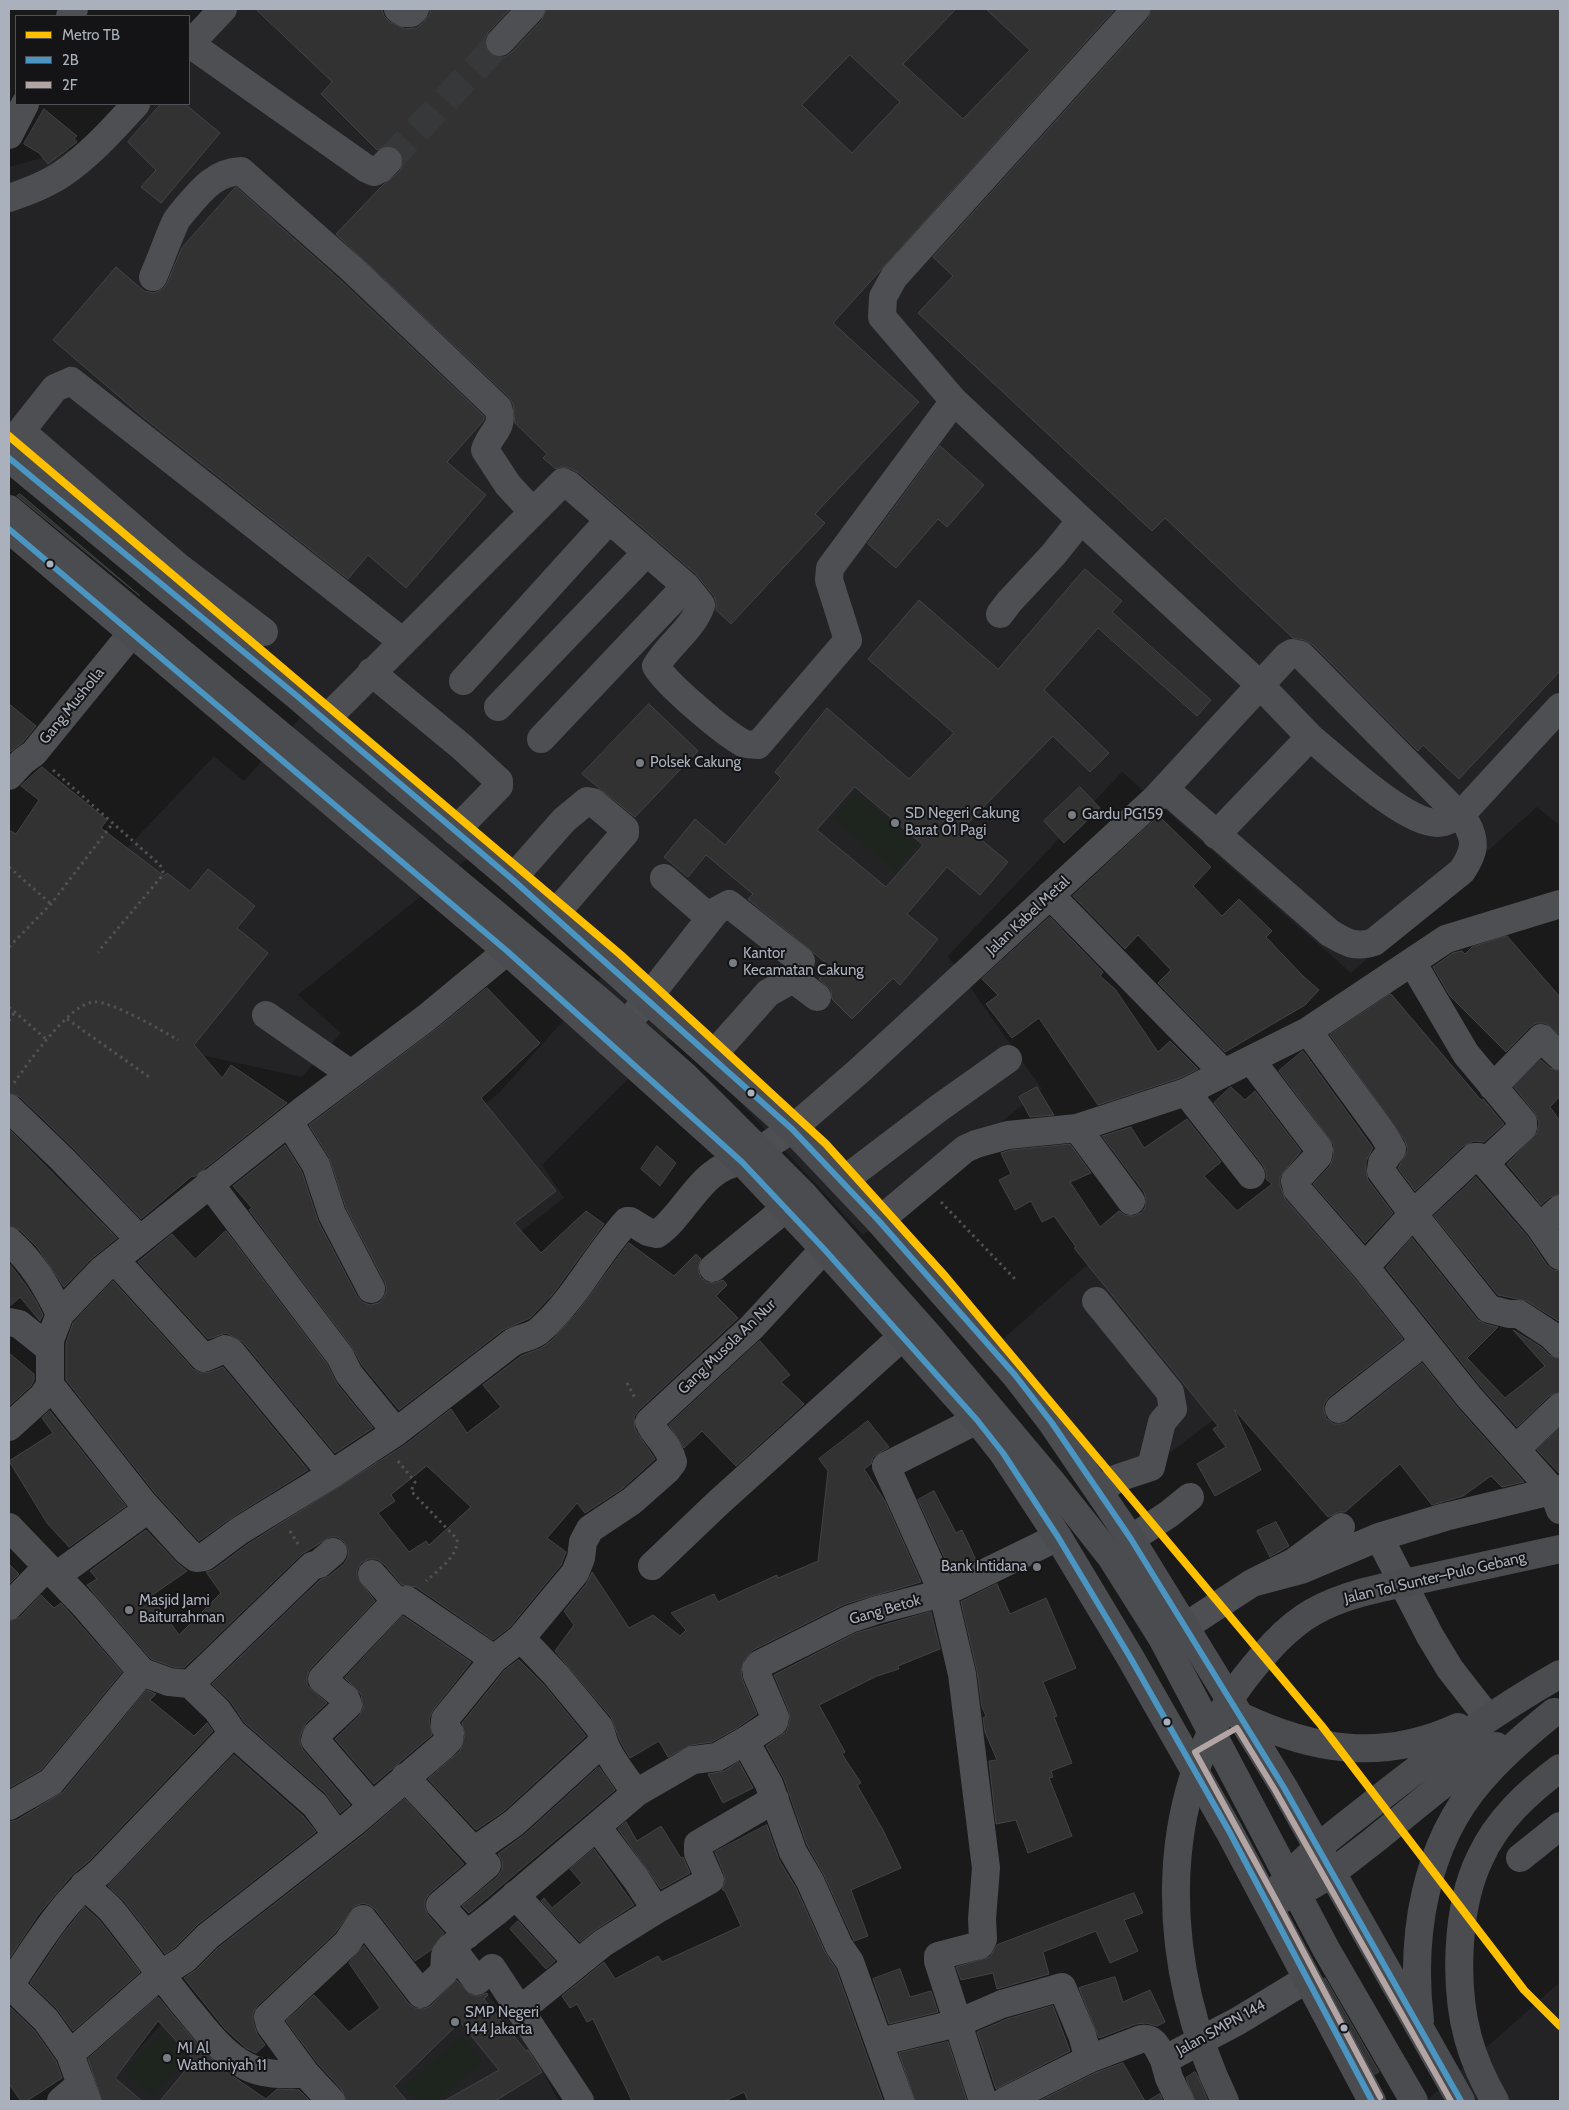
<!DOCTYPE html>
<html>
<head>
<meta charset="utf-8">
<style>
  body { margin:0 }
  #map { position:relative; width:1569px; height:2110px; overflow:hidden; background:#1a1a1a; font-family:Cabin,sans-serif }
  canvas { display:block }
  .frame { position:absolute; inset:0; border:10px solid #aab0bc; pointer-events:none }
  .legend { position:absolute; left:15px; top:15px; width:175px; height:90px; box-sizing:border-box; background:#141416; border:1px solid #505258; margin:0; padding:6px 9px; list-style:none; font-size:15px; color:#aab0bc }
  .legend li { display:flex; align-items:center; gap:10px; height:25px }
  .legend b { width:25px; border:1px solid #505258 }
</style>
</head>
<body>
<div id="map">
<canvas width="1569" height="2110"></canvas>
<div class="frame"></div>
<ul class="legend">
<li><b style="height:6px;background:#ffc000"></b>Metro TB</li>
<li><b style="height:6px;background:#4a95c1"></b>2B</li>
<li><b style="height:6px;background:#b3a5a4"></b>2F</li>
</ul>
</div>
<script>
const context = document.querySelector('canvas').getContext('2d');
context.lineJoin = 'round';
function paint(path, color) {
  context.fillStyle = color;
  context.fill(path, 'evenodd');
}
function strokePath(path, color, width, dash) {
  context.strokeStyle = color;
  context.lineWidth = width;
  context.lineCap = dash ? 'butt' : 'round';
  context.setLineDash(dash || []);
  context.stroke(path);
}
function drawText(font, color, halo, rows, align = 'center') {
  context.font = font + ' Cabin,sans-serif';
  context.lineWidth = 4;
  context.setLineDash([]);
  context.textBaseline = 'middle';
  context.strokeStyle = halo;
  context.fillStyle = color;
  for (const [text, x, y, turn = 0] of rows) {
    context.save();
    context.translate(x, y);
    context.rotate((+turn || 0) * Math.PI / 180);
    context.textAlign = isNaN(turn) ? turn : align;
    if (halo) context.strokeText(text, 0, 0);
    context.fillText(text, 0, 0);
    context.restore();
  }
}
const built = new Path2D(`
  M226,9H295L356,54L401,9H1560V826L1537,807L1351,973L1122,772L948,956L1042,1089L863,1235L675,1032L542,1165L564,1198L384,1338L336,1217L499,1093L615,962L481,848L298,995L341,1033L302,1077L168,1048L125,850L214,756L244,781L312,704L9,471V167L109,139L141,104H189V50Z
  M1284,1192L1374,1299L1151,1467L1099,1491L986,1354L1166,1195L1218,1252Z
  M456,1970L489,1996L530,2048L559,2101H346L333,2088Z
  M1560,1982V2101H1426Z
  M171,2013L210,2048L204,2056L210,2101H115L88,2077L98,2065L124,2055L130,2059Z`);
const green = new Path2D(`
  M856,792L918,845L895,871L833,818Z
  M162,2031L189,2056L152,2097L124,2071Z
  M462,2036L483,2061L436,2101H416L403,2087Z`);
const building = new Path2D(`
  M256,9H382L384,16L390,22L405,29L417,28L422,24L430,14V9H510L489,31L485,38V47L490,54L497,57H505L511,53L542,20L546,9H956L903,64L963,119L1030,50L986,9H1115L833,323L919,402L815,514L825,523L731,624L716,610V602L714,596L696,574L579,473L569,468L561,467L556,469L543,458L547,454L515,423L513,404L509,397L336,234L383,185L399,172L403,165V156L399,150L392,146H384L377,150L321,94L332,82ZM850,55L900,102L852,153L802,105Z
  M1151,9H1560V671L1459,779L1423,745L1418,751L1312,644L1304,640L1293,638L1165,518L1152,531L918,313L953,276L933,257L1148,19Z
  M161,104H185L220,133L161,203L141,187L156,170L128,142Z
  M44,109L77,136L74,138L77,142L48,164L39,153L24,144Z
  M236,187L341,281L484,416V420L447,462L486,495L406,588L368,555L348,579L143,417L53,340L116,267L144,291L154,293L163,289L167,283L182,248Z
  M940,446L984,485L947,527L938,519L896,568L868,544Z
  M20,494L140,596L17,496Z
  M1085,569L1122,601L1112,612L1211,700L1197,716L1098,628L1044,690L1109,753L1090,772L1053,736L965,826L1008,862L980,895L947,867L907,914L938,939L900,985L893,978L852,1019L832,999L831,990L819,979L831,967L748,899L753,894L706,855L688,877L664,857L695,819L725,845L781,778L775,772L827,708L909,779L954,733L868,659L919,600L998,669ZM855,787L923,845L886,887L817,830Z
  M9,704L36,726L23,742L9,753Z
  M649,704L698,751L635,817L582,774Z
  M42,767L107,820L101,828L164,876L167,873L190,891L208,869L255,906L237,928L268,953L194,1045L222,1078L231,1065L287,1103L194,1177L192,1176L141,1219L73,1148L20,1097L9,1093V830L16,834L39,800L21,786Z
  M1080,787L1100,808L1064,843L1044,821Z
  M1159,816L1211,867L1193,886L1222,916L1239,899L1272,931L1266,937L1302,975L1319,990L1305,1005L1225,1052L1158,983L1171,970L1138,935L1125,949L1073,896Z
  M1050,917L1103,972L1100,976L1115,989L1158,1052L1170,1041L1198,1069L1180,1078L1098,1105L1039,1018L1012,1038L986,1004L998,995L982,979Z
  M1507,936L1560,997V1035L1545,1023H1536L1530,1027L1506,1052L1450,996L1433,967L1453,953L1462,951L1465,954L1472,947Z
  M487,988L540,1043L481,1098L556,1191L514,1223L541,1253L586,1211L604,1224L552,1295L530,1318L503,1330L399,1410L362,1365L352,1347L249,1210L252,1208L233,1186L285,1145L302,1172L318,1221L357,1296L362,1302L370,1305L379,1303L384,1297L387,1290L385,1282L346,1208L329,1157L309,1125L435,1030Z
  M1391,994L1481,1100L1483,1099L1504,1124L1484,1142L1474,1141L1463,1146L1415,1191L1398,1168L1408,1150L1405,1141L1330,1035Z
  M1303,1051L1373,1148L1366,1161V1170L1368,1180L1393,1213L1365,1243L1313,1184L1330,1166L1333,1158L1334,1145L1279,1071Z
  M1541,1060L1550,1068L1560,1071V1096L1550,1107L1560,1121V1194L1550,1197L1541,1205L1507,1164L1537,1133L1539,1122L1535,1113L1514,1087Z
  M1037,1087L1054,1115L1030,1117L1019,1097Z
  M1231,1087L1245,1100L1255,1091L1301,1151L1280,1177V1185L1285,1199L1353,1277L1403,1339L1329,1397L1324,1404V1411L1326,1418L1334,1424H1341L1348,1422L1422,1363L1457,1407L1524,1482L1502,1487L1491,1476L1463,1496L1432,1505L1400,1464L1345,1512H1339L1328,1517L1234,1409L1261,1470L1215,1496L1197,1464L1226,1447L1213,1429L1218,1426L1074,1248L1076,1247L1054,1216L1042,1222L1031,1201L1015,1210L999,1180L1011,1174L1001,1153L1011,1150L1070,1144L1091,1173L1070,1182L1100,1227L1119,1211L1125,1215L1133,1216L1141,1213L1145,1208L1146,1199L1144,1192L1102,1136L1131,1127L1144,1148L1187,1119L1221,1162L1204,1176L1237,1211L1272,1184L1266,1179V1172L1263,1165L1214,1103Z
  M9,1129L117,1238L91,1259L64,1287L37,1247L20,1230L9,1226Z
  M657,1146L676,1163L660,1186L641,1169Z
  M1476,1177L1528,1237L1547,1265L1553,1270L1560,1271V1322L1527,1301L1498,1295L1434,1216Z
  M226,1231L327,1364L337,1384L373,1428L335,1453L243,1342L226,1333L208,1339L138,1262L172,1234L195,1259Z
  M1412,1238L1477,1319L1485,1324L1498,1327L1467,1358L1505,1398L1545,1366L1513,1330L1541,1347L1549,1355L1560,1359V1392L1549,1396L1517,1427L1481,1387L1386,1268Z
  M629,1243L674,1276L696,1254L701,1259L698,1270L701,1278L707,1282L715,1283L723,1280L727,1285L716,1296L738,1318L638,1411L634,1417L635,1429L655,1459L622,1489L585,1513L577,1503L547,1538L566,1552L561,1565L510,1627L493,1640L416,1587L402,1585L384,1564L377,1559H369L361,1563L357,1570V1578L375,1601L310,1669L307,1676V1685L327,1703L306,1723L300,1736V1743L303,1750L350,1805L340,1813L325,1793L245,1723L230,1701L212,1684L320,1580L329,1576L344,1564L348,1557V1550L344,1542L338,1537H330L302,1554L184,1668L173,1667L151,1659L87,1585L97,1579L90,1571L146,1530L176,1562L187,1571L151,1596L179,1635L221,1593L206,1572L213,1570L248,1544L405,1445L451,1409L467,1433L501,1407L483,1385L521,1356L541,1348L551,1341L576,1314ZM427,1466L471,1507L429,1545L426,1541L409,1552L378,1513L395,1501L391,1495Z
  M9,1263L25,1284L36,1301L43,1315L40,1321L20,1297L9,1307Z
  M113,1281L193,1369L201,1373L210,1372L223,1367L308,1470L231,1518L199,1541L155,1493L66,1380V1343L73,1323Z
  M760,1341L790,1375L781,1382L804,1404L736,1466L702,1431L684,1448L669,1425Z
  M9,1353L34,1374V1380L31,1386L9,1406Z
  M50,1411L126,1506L69,1547L47,1523L9,1461L53,1433L42,1418Z
  M868,1421L889,1447L873,1457L871,1464L864,1469L885,1501L921,1582L845,1604L753,1650L744,1660L741,1672L743,1681L757,1714L737,1728L712,1742L691,1745L668,1757L659,1741L630,1758L620,1741L611,1717L555,1651L574,1625L564,1611L587,1583L592,1572L629,1628L653,1615L680,1636L686,1630L671,1613L714,1594L718,1602L777,1575L778,1578L818,1561L828,1471L819,1459Z
  M1560,1428V1474L1537,1450Z
  M934,1491L956,1533L962,1530L976,1560L951,1572L918,1500Z
  M1276,1522L1289,1546L1270,1557L1257,1531Z
  M9,1564L19,1574L9,1584Z
  M997,1584L1010,1614L1046,1598L1076,1668L1043,1682L1057,1716L1054,1717L1072,1763L1051,1771L1053,1777L1049,1778L1072,1836L1028,1853L1016,1820L996,1824L989,1761L997,1760L985,1732L983,1718L986,1716L982,1707L977,1671L961,1602Z
  M41,1595L54,1608L61,1603L122,1672L41,1770L9,1788V1621L20,1617Z
  M931,1612L940,1649L898,1666L899,1669L877,1676L819,1705L845,1752L842,1754L861,1783L857,1785L883,1830L901,1868L851,1890L868,1936L854,1941L824,1875L807,1845L784,1779L766,1746L787,1731L790,1720L789,1711L774,1675L856,1633Z
  M403,1616L471,1662L433,1710L429,1719L432,1735L374,1784L335,1739L359,1716L363,1708L361,1694L345,1678Z
  M519,1660L544,1685L586,1736L504,1811L476,1830L428,1779L460,1751L465,1735L462,1723L505,1670Z
  M147,1690L156,1694L150,1700L194,1736L207,1723L213,1731L89,1861L72,1875L38,1915L9,1959V1822L17,1820L63,1792Z
  M234,1755L303,1816L316,1832L198,1924L175,1947L165,1954L124,1901L108,1886Z
  M739,1762L753,1788L723,1803L708,1774L724,1771Z
  M599,1767L615,1790L469,1913L462,1906L497,1877L502,1870V1861L498,1854L524,1835Z
  M405,1799L464,1864L430,1893L425,1900V1908L428,1915L444,1933L431,1950L415,1961L375,1909L369,1905L363,1903L355,1906L335,1933L257,2006L253,2013V2021L257,2034L265,2045L256,2053L246,2048L225,2029L184,1978L196,1970L218,1948L363,1835Z
  M626,1822L637,1841L661,1826L681,1858L683,1857L690,1873L661,1889L618,1829Z
  M767,1825L779,1860L796,1888L825,1952L836,1969L883,2101H748L744,2092L725,2101H632L593,2019L587,2022L577,2004L570,2008L562,1996L604,1962L615,1979L658,1956L662,1962L741,1926L725,1891H724L722,1889L725,1882L724,1874L715,1852Z
  M594,1849L634,1905L595,1930L580,1942L541,1901L544,1898L552,1908L582,1883L570,1869Z
  M1134,1893L1143,1913L1124,1920L1138,1951L1110,1963L1096,1931L1043,1952L1049,1974L997,1989L993,1973L961,1980L956,1967L990,1957L997,1945Z
  M85,1907L100,1921L140,1972L73,2031L57,2009L30,1983L63,1934Z
  M518,1921L555,1961L546,1969L510,1929Z
  M364,1946L409,2004L415,2008L424,2009L431,2006L456,1980L471,1995L479,1996L487,1993L488,1995L484,1999L526,2051L528,2050L542,2072L495,2101H444L499,2070L460,2022L394,2086L407,2101H346L342,2090L318,2064L286,2021L314,1995L349,2032L380,2008L349,1963Z
  M900,1969L910,1997L931,1991L938,2012L889,2024L873,1979Z
  M1115,1977L1123,2002L1150,1990L1165,2022L1157,2026L1146,2023L1136,2024L1099,2038L1079,1988Z
  M1324,1978H1325L1379,2072L1375,2074Z
  M158,1997L203,2051L228,2073L266,2099L277,2089L299,2090L310,2101H160L194,2060L158,2021L115,2078L142,2101H102L88,2059Z
  M9,2006L34,2030L56,2061L62,2078L27,2101H21L9,2084Z
  M1053,2006L1070,2051L996,2089L977,2032L1007,2019Z
  M948,2042L967,2101H915L899,2053Z
  M1123,2063L1145,2101H1039L1095,2073Z
  M1195,2072L1198,2077L1208,2101H1195L1186,2078Z
  M1160,2094L1163,2101H1148Z`);
const minorTunnel = new Path2D(`
  M388,161L500,42`);
const path = new Path2D(`
  M53,770L160,865L163,871L162,876L98,952
  M9,867L51,904
  M9,947L51,904L113,823
  M9,1007L46,1039
  M67,1019L152,1079
  M9,1021L14,1013
  M14,1083C28,1063 70,1003 94,1002C112,1001 161,1030 178,1040
  M941,1202L1015,1279
  M627,1383L636,1400
  M398,1461L415,1482L411,1491L457,1539C459,1556 438,1570 426,1581
  M290,1531L298,1544`);
const minor = new Path2D(`
  M398,9L405,13H411L415,9
  M1136,9L894,277L883,297L882,317L954,401L1081,520L1259,684L1310,737L1216,835
  M70,16L74,9
  M500,42L531,9
  M190,44L367,169L374,172L380,169L388,161
  M189,45L223,9
  M9,135L25,104
  M9,198C27,192 46,185 62,174C90,155 113,129 136,104
  M153,277C161,259 167,241 175,223C177,218 182,213 186,208C202,189 216,172 241,171L352,269L498,408C505,429 490,432 485,450L508,485L533,512
  M21,431L55,388L71,381L403,642
  M10,445L21,431L180,568L264,632
  M1000,614L1009,602L1053,555L1081,520
  M371,672L462,747L499,781V786L455,831
  M463,681L609,520
  M498,707L647,552
  M325,720L563,482L569,485L686,586L701,605C693,629 669,644 656,666C666,684 724,733 743,743C747,745 753,744 758,745L848,640L829,580L830,568L954,401
  M1310,737C1338,760 1403,822 1437,823C1449,823 1459,814 1468,807L1560,707
  M541,739L686,586
  M9,776L23,761L34,753L132,633
  M1165,789L1330,933
  M664,878L710,918
  M512,879L564,820L587,801L593,802L625,829V833L554,915
  M1050,895L1224,1073
  M1412,962L1466,1054L1523,1122V1127L1485,1163
  M793,979L817,997
  M266,1015L351,1074
  M1308,1031L1383,1134L1392,1149L1382,1163L1381,1171L1413,1214L1489,1309L1509,1314H1519L1551,1335L1560,1344
  M613,1042L716,911L729,904L801,961L798,970L793,979L768,993L712,1056
  M1251,1060L1319,1149L1318,1156L1295,1181L1297,1189L1365,1267L1469,1397L1553,1491L1560,1510
  M1493,1087L1541,1038L1560,1056
  M1186,1092L1251,1175
  M9,1108L62,1159L140,1240
  M289,1122L316,1165L332,1214L371,1289
  M1077,1128L1131,1201
  M843,1181L939,1108L1008,1059
  M209,1183L340,1356L349,1374L396,1432
  M879,1221L965,1149L976,1144L1008,1135L1077,1128L1186,1092L1308,1031L1446,939L1560,904
  M1540,1227L1560,1256
  M9,1241C33,1263 46,1285 60,1314
  M115,1260L204,1358L225,1349L231,1352L332,1474
  M1365,1267L1413,1214L1474,1157H1479L1485,1163L1540,1227L1560,1209
  M713,1268L786,1208
  M1096,1301L1170,1392L1173,1409L1162,1422L1151,1467L1118,1478L1099,1491
  M9,1322L19,1324L49,1348
  M50,1385L143,1503L187,1551L196,1558L204,1557L239,1531L332,1474L396,1432L513,1342C523,1337 533,1337 540,1330C575,1299 596,1255 627,1221H630L648,1232L657,1234C686,1214 702,1165 742,1162L792,1129L859,1071L1156,798L1287,656L1292,653L1301,655L1379,734
  M1339,1409L1424,1342
  M977,1420L886,1466L943,1593L962,1674L986,1868L982,1919L983,1939L980,1945L938,1956V1961L983,2101
  M9,1427L43,1396L50,1385V1340L60,1314L102,1270L302,1111L426,1018L507,951
  M1516,1449L1560,1407
  M9,1527L85,1606L142,1672L169,1682L190,1684L217,1710L233,1733L315,1805L337,1835
  M1379,1537L1430,1636L1450,1669L1485,1714
  M1131,1539L1169,1514L1190,1497
  M652,1566L718,1503L902,1337
  M372,1574L396,1601L407,1600L494,1659
  M56,1576L148,1509
  M1252,1583L1301,1570L1379,1537L1445,1517L1560,1489
  M9,1606L47,1567
  M1186,1626L1252,1583L1294,1562L1341,1527
  M521,1638L556,1675L599,1727C602,1733 602,1737 604,1742C608,1756 627,1780 636,1793
  M190,1684L312,1566L319,1564L333,1552
  M745,1741L769,1784L793,1852L810,1881L839,1946L850,1962L900,2101
  M405,1777L487,1865L440,1905L467,1935
  M9,1806L51,1782L142,1672
  M372,1806L315,1740L317,1734L348,1705L346,1699L322,1679L396,1601
  M597,1827L636,1879L656,1910L710,1880L698,1853V1844L775,1799
  M474,1851L514,1823L603,1742
  M1520,1858L1560,1826
  M84,1885C93,1894 104,1902 112,1911C138,1943 161,1976 187,2008C205,2029 221,2053 246,2066C265,2076 286,2074 306,2074
  M515,1895L578,1963
  M451,1947L477,1981L492,1968L580,2101
  M9,1984L46,2020L70,2054L87,2101
  M10,1985C37,1945 62,1902 100,1872L233,1733
  M520,2010L603,1943L656,1910
  M879,2042L958,2023L1002,2004L1062,1987L1082,2035L1089,2059
  M70,2054L160,1975L185,1959L208,1936L353,1823L442,1747L449,1740L450,1733L445,1727V1719L494,1659L521,1638L575,1573L581,1558L583,1542L590,1529L632,1501L667,1470L673,1462C669,1445 656,1437 649,1422L752,1327L824,1249
  M1164,2060L1169,2078L1180,2101
  M61,2101L81,2084
  M331,2101L306,2074L270,2025L268,2017L347,1943L363,1919L421,1994L444,1972L445,1955L451,1947L496,1912L636,1793L693,1760L717,1757L745,1741L774,1722L775,1717L757,1675L756,1669L760,1664L850,1619L877,1610L943,1593L1058,1537
  M1005,2101L1089,2059L1141,2039C1155,2037 1158,2049 1164,2060L1238,2021L1307,1979`);
const highway = new Path2D(`
  M9,458L297,696L512,879L792,1129L879,1221L1015,1375L1052,1423L1131,1539L1283,1786L1461,2101
  M9,529L507,951L742,1162L824,1249L977,1420L1003,1453L1058,1537L1130,1657L1229,1831L1372,2101
  M1240,1716C1314,1751 1382,1762 1458,1727
  M1274,1895C1298,1860 1332,1836 1366,1809C1428,1759 1490,1714 1560,1674
  M1275,1901C1314,1890 1341,1866 1372,1842C1413,1809 1453,1774 1496,1746
  M1420,2021C1410,1938 1424,1845 1481,1780C1503,1754 1528,1733 1554,1712
  M1495,2101C1484,2082 1474,2060 1468,2038C1454,1986 1456,1907 1480,1858C1497,1820 1528,1792 1560,1768`);
const minorBridge = new Path2D(`
  M1330,933C1347,943 1355,948 1374,942L1462,871C1475,851 1477,841 1465,821L1379,734`);
const highwayBridge = new Path2D(`
  M9,509L600,1001L685,1076L804,1195L930,1337L1051,1481L1111,1557L1162,1638L1326,1949L1414,2101
  M1225,2101C1161,1969 1152,1801 1244,1679C1263,1655 1285,1628 1313,1612C1347,1593 1385,1587 1423,1579C1469,1569 1515,1559 1560,1549`);
const bus1 = new Path2D(`
  M9,458L297,696L512,879L792,1129L879,1221L1015,1375L1052,1423L1131,1539L1283,1786L1461,2101
  M9,529L507,951L742,1162L824,1249L977,1420L1003,1453L1058,1537L1130,1657L1229,1831L1372,2101`);
const bus2 = new Path2D(`
  M1380,2097L1276,1900L1195,1752L1237,1728L1275,1790L1451,2101`);
const metro1 = new Path2D(`
  M9,436L621,955L826,1144L945,1276L1321,1725L1524,1990L1560,2026`);
const markers = [
  [50,564,4.5,"#aab0bc"],
  [640,763,5,"#787c83"],
  [1072,815,5,"#787c83"],
  [895,823,5,"#787c83"],
  [733,963,5,"#787c83"],
  [751,1093,4.5,"#aab0bc"],
  [1037,1567,5,"#787c83"],
  [129,1610,5,"#787c83"],
  [1167,1722,4.5,"#aab0bc"],
  [455,2022,5,"#787c83"],
  [1344,2028,4.5,"#aab0bc"],
  [167,2058,5,"#787c83"]
];
const streetNames = [
  ["Gang Musholla",72,706,-51],
  ["Jalan Kabel Metal",1028,916,-43],
  ["Gang Musola An Nur",727,1347,-44],
  ["Jalan Tol Sunter–Pulo Gebang",1435,1578,-13],
  ["Gang Betok",885,1610,-16],
  ["Jalan SMPN 144",1221,2028,-29]
];
const poiNames = [
  ["Polsek Cakung",650,763],
  ["SD Negeri Cakung",905,814],
  ["Barat 01 Pagi",905,831],
  ["Gardu PG159",1082,815],
  ["Kantor",743,954],
  ["Kecamatan Cakung",743,971],
  ["Bank Intidana",1027,1567,"right"],
  ["Masjid Jami",139,1601],
  ["Baiturrahman",139,1618],
  ["SMP Negeri",465,2013],
  ["144 Jakarta",465,2030],
  ["MI Al",177,2049],
  ["Wathoniyah 11",177,2066]
];
paint(built, '#232326');
paint(green, '#1d251e');
paint(building, '#323232');
strokePath(building, '#424346', 1);
strokePath(minorTunnel, '#37383a', 28, [28, 14]);
strokePath(path, '#505155', 3, [2.5, 4]);
strokePath(minor, '#4e4f53', 28);
strokePath(highway, '#4b4c50', 28);
strokePath(minorBridge, '#4e4f53', 28);
strokePath(highwayBridge, '#4b4c50', 28);
strokePath(bus1, '#4a95c1', 6);
strokePath(bus2, '#b3a5a4', 6);
strokePath(metro1, '#ffc000', 8);
for (const [x, y, r, color] of markers) {
  const dot = new Path2D();
  dot.arc(x, y, r, 0, 2 * Math.PI);
  context.fillStyle = color;
  context.fill(dot);
  strokePath(dot, '#141416', 2);
}
drawText('15px', '#aab0bc', '#141416', streetNames);
drawText('15px', '#aab0bc', '#141416', poiNames, 'left');
</script>
</body>
</html>
